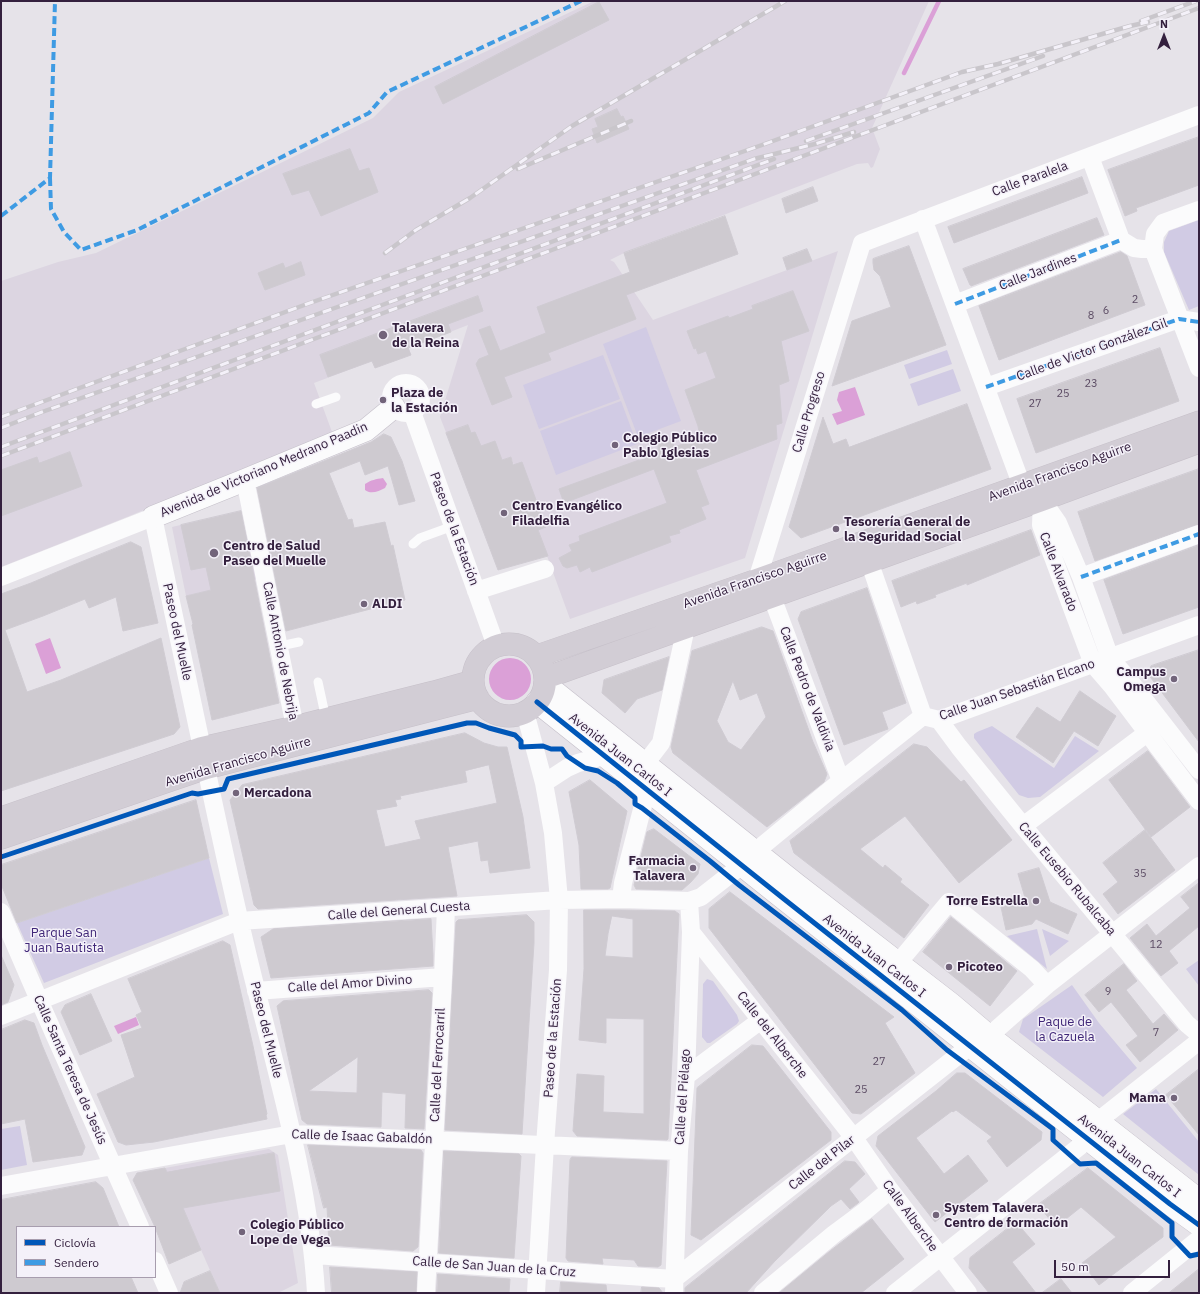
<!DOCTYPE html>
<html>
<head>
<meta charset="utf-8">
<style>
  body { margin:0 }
  #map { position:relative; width:1200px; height:1294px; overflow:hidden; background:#e6e3e9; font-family:"IBM Plex Sans",sans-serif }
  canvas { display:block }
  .frame { position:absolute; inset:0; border:2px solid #34203e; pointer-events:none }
  .legend { position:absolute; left:16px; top:1226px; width:140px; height:52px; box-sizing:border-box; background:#f4f1f9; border:1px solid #a79dae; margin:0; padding:5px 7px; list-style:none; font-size:12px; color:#34203e }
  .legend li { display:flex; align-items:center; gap:8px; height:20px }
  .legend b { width:20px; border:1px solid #a79dae }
  .north { position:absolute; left:1144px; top:16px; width:40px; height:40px; -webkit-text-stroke:3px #f4f1f9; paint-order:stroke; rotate:0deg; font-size:11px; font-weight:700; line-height:16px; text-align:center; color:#34203e }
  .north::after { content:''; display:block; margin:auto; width:14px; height:18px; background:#34203e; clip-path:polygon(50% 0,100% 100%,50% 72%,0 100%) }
  .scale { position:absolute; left:1054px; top:1260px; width:116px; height:18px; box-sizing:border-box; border:2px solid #34203e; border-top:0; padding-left:5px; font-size:12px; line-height:14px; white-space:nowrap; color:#34203e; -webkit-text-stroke:3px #f4f1f9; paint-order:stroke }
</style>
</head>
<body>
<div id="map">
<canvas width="1200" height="1294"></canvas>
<div class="frame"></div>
<ul class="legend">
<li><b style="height:5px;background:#0057b8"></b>Ciclovía</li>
<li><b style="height:5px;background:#3e9be3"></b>Sendero</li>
</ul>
<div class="north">N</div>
<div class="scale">50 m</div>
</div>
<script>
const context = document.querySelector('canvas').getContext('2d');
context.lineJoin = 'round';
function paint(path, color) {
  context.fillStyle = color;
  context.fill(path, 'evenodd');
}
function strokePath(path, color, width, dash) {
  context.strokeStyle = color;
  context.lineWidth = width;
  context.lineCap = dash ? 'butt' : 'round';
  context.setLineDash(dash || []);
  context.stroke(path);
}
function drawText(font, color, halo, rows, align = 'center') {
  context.font = font + ' "IBM Plex Sans",sans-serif';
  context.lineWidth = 3;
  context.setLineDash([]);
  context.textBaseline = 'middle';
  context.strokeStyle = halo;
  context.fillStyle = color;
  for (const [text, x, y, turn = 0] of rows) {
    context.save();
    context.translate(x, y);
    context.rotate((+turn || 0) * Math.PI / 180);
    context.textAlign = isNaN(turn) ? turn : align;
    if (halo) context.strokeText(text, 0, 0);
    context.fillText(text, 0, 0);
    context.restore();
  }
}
const built = new Path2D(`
  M594,1H929L872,128L880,149L873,167L871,168L868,163L857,164L624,253L610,260L614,262L653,320L838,251L745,558L570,619L511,457L462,473L440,417L468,325L409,348L411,355L394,361L375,368L372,361L314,383L332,432L127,517L1,567V281L58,262L96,253L373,118L399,92Z
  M240,511L258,579L186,596L172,527Z
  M269,1149L278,1155L298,1283L278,1293H220L165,1168Z`);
const green = new Path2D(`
  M1199,220V306L1189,310L1164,252V242L1169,231Z
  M646,327L681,421L638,437L603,344Z
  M947,350L952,364L909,379L904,365Z
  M603,355L620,399L539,429L523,385Z
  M953,369L961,391L918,406L910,384Z
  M621,401L637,444L556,475L540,431Z
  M992,726L1054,768L1075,736L1099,751L1040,797L1028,798L1019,795L974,738V734L977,732Z
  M209,858L223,914L44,983L17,923Z
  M1037,929L1047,969L1007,936Z
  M1042,929L1069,941L1050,956Z
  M1199,960V986L1186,969Z
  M707,979L713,981L737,1015L739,1021L737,1024L710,1043H707L702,1037V1032L703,984Z
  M1072,985L1099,1023L1137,1068L1103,1097L1019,1032L1023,1019Z
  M1156,1089L1199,1142V1175L1123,1114Z
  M20,1126L27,1165L1,1170V1129Z`);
const water = new Path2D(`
  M855,387L865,415L837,425L832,414L842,411L837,400L839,392Z
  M383,478L387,484L385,488C379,491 371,495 365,490V484C371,480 376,479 383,478Z
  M50,638L61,668L46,674L35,644Z
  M489 679a21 21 0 1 1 42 0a21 21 0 1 1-42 0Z
  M136,1017L139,1025L118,1034L114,1026Z`);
const stream = new Path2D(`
  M904,73L939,1`);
const building = new Path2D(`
  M599,2L609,20L443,104L435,87Z
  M617,109L621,117L623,116L629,129L597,143L592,129L598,127L595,119Z
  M1199,137V185L1136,208L1137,211L1125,216L1108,170Z
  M350,149L359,171L369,168L378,192L321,216L309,190L292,195L283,174Z
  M1082,177L1088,193L954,243L948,227Z
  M813,187L818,201L786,213L782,199Z
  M725,216L738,254L626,295L636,319L548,353L551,360L504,377L512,397L492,405L476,364L479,359L489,355L479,330L490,326L500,351L546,333L537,307L630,272L624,253Z
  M1097,218L1104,235L971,286V285H970L963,269Z
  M909,246L946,345L832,386L852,321L891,307L880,276L874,270L873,263V259Z
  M807,249L812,261L787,270L783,258Z
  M1121,252L1127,256L1145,305L999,360L979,306Z
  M301,262L305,275L265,290L258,273L283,263L285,268Z
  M793,291L809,331L781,341L789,381L779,385L782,423L776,425L777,439L696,470L709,504L701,507L706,519L679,530L680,533L669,536L671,542L592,572L590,567L580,572L577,565L567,568L563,566L559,558L572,551L569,545L580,541L579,536L667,503L654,469L564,503L559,489L639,460V461L658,454V439L662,437H667L669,438L675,447L700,437L698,426L685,390L716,378L706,351L698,354L696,348L694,349L687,331L728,316L729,318L753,309L752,306Z
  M478,296L483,311L448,324L451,332L408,348L411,355L375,368L372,361L328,377L320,355Z
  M1160,348L1179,401L1036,453L1017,399Z
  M967,404L991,469L801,538L789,527L823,417L833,444L846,439L849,447Z
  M468,425L471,433L475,432L481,446L495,441L502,460L511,457L513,465L522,462L546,527L538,530L548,556L498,570L446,433Z
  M384,434L391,437L402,461L415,501L399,505L388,466L365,475L360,461L329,473L348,520L352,519L354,528L385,522L391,546L393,545L405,600L286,631L257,488L371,442Z
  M70,452L82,486L1,516V470L37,457L39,463Z
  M1199,469V524L1095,561L1078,512Z
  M241,511L279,703L212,720L192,625L193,624L186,596L211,590L206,567L191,570L181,525Z
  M1031,530L1040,555L967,585V583L935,595L936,597L917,604L916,601L901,607L892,581Z
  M131,542L141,547L158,623L123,631L116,597L89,608L85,599L43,616L5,630L27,692L61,680L161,638L180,727L174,734L1,791V594L31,583L71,566Z
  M1199,545V607L1123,634L1104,580Z
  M867,588L906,703L882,712L888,729L844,745L798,619L801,612Z
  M762,627L773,631L813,742L827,774L824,782L767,827L673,753L671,747L692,651ZM733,681L740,700L757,693L766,717L741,750L728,742L717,721Z
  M1199,650V742L1148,674L1151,666Z
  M669,657L662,690L637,699L625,713L602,693L604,680Z
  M1080,691L1116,716L1098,746L1074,731L1053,763L1016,737L1037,707L1060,722Z
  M465,733L484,743L498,747H507L523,817L530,868L490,873L488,860L481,861L478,841L448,847L457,896L258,909L254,905L230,800L242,785ZM489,765L497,803L415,821L421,839L385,847L376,810L397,806L395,800L401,799L400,796L467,782L465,771Z
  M914,744L927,747L961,782L964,780L1012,840L959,883L905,816L860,849L883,868L885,865L902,879L900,882L929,905L904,938L794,853L790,841Z
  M1148,751L1190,807L1151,837L1109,780Z
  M590,780L627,811L610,888L608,889H581L579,845L569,792Z
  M196,800L209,858L17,923L1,884V865Z
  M654,829L700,864L698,874L691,882L682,890L636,889L634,885L647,832Z
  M1145,830L1175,870L1118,914L1103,894L1118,882L1103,863Z
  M1039,868L1050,902L1077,914L1068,934L1036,919L1032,924L1006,930L1001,907L1026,901L1018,874Z
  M1199,883V926L1169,951L1178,963L1161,976L1130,938L1147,924L1156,936L1190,908L1181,897Z
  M730,892L894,1017L885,1023L915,1073L861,1114L852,1113L709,928V909Z
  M584,910H621L675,911L679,914L668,1139L667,1140L577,1136L573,1131L577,1074L604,1076L603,1112L644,1114V1019L606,1018V1043L579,1040L584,969ZM612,916L633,919V958L605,956L608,934Z
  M527,915L534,922V943L522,1134L445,1130L456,922L458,920Z
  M951,917L1017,971L990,1006L923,952Z
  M431,919L433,955V966L271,978L261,937L273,929Z
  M223,941L230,945L253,1046L267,1114L266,1115L267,1119L154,1142L126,1145L118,1142L97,1094L135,1077L121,1035L142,1028L136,1015L142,1012L128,979Z
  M1,955L14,985L8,1002L1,1005Z
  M1124,964L1137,981L1126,990L1153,1024L1164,1014L1178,1030L1140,1062L1126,1045L1138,1036L1124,1018L1111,1002L1099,1012L1085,995Z
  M429,990L432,993L424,1129L405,1128L406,1094L382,1092L381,1127L307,1124L302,1120L277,1006L283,1001ZM358,1057L357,1093L309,1091Z
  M91,994L112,1041L80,1055L61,1012L65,1005Z
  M25,1020L34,1023L42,1045L85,1147L82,1155L33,1162L25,1119L1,1124V1030Z
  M752,1045L763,1046L831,1132V1140L701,1240L691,1235L697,1088Z
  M1199,1069V1135L1166,1095Z
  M957,1073H965L1042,1132L1041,1140L1007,1167L987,1141L992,1137L956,1110L953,1112L952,1111L916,1138L944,1174L968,1155L988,1181L935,1222L876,1146L878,1136L936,1091Z
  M308,1145L421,1150L423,1153L418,1247L413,1251L329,1245L327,1207L324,1208Z
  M444,1151L519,1154L521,1156L514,1258L439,1253Z
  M274,1153L280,1191L183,1208L201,1250L169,1264L155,1227L133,1180L137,1173L165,1168L167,1172Z
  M572,1157L667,1161L661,1265L658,1267L638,1266L634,1260L602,1258L603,1264L568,1261L566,1258L570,1160Z
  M845,1161L855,1162L865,1174L849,1189L859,1202L858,1203L850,1209L841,1199L831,1206L775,1261L746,1293H685V1288Z
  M1088,1168L1163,1228V1237L1099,1285L1082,1263L1116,1237L1081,1207L1056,1227L1038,1205Z
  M96,1182L103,1188L119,1227H17V1277H131L138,1293H1V1200Z
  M872,1219L904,1259L861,1293H779L830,1251Z
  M1016,1222L1035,1244L1012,1262L1036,1293H989L969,1268L970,1258Z
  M330,1267L417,1272L416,1293H332Z
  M1199,1269V1293H1169Z
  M210,1271L220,1293H180L184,1282Z
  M438,1274L510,1279L509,1293H437Z
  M1061,1279L1072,1293H1042Z
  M561,1282L606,1285L607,1293H560Z
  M642,1287L659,1288L663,1293H641Z`);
const lane = new Path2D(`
  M316,404L336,397
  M413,544L420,538L453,526
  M280,646L299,642
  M318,682L326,719`);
const street = new Path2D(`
  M1090,157L1121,240L1134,248L1142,249H1153L1199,368
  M923,219L1022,486
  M1153,249L1155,234L1163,223L1199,210
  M955,304L1121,240
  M391 398a15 15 0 1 1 30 0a15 15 0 1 1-30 0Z
  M986,387L1179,319L1199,322
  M412,412L496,646
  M245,480L295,727
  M1042,500L1041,525L1093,664L1112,686L1199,801
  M1042,500L1058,523L1081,577L1110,658L1129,680L1199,770
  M869,561L923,716
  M1,577L153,517L202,748
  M1081,577L1199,534
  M757,580L862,243L1199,115
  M476,591L545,569
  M772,597L841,781
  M525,712L544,783L553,833L559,900L558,970L545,1145L536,1293
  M939,720L959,747L1023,826L1187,1024L1199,1034
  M645,764L661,743L686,627
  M206,768C222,843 238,919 257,993C282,1092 310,1190 316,1293
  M544,783L567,768L578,763L603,756
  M1023,826L1147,733
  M756,851L841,781L923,716L939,720L1199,625
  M621,899L623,883L647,790
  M1,912L39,1000L140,1227
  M691,932L854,1138L890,1190L968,1293
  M898,963L949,902L1032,969L1047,985
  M256,991L443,977
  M1,1016L239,921L559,900L621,899L689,901L701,897L742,865
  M989,1036L1047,985L1199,866
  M686,1076L761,1020
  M1098,1121L1199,1041
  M1,1186L292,1134L679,1151
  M314,1255L674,1279L970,1046
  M155,1261L169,1293
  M426,1293L443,977L446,908
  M674,1293L679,1151L686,1076L691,932L689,901
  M763,1293L834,1234L865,1211L890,1190
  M895,1293L1089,1139
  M1132,1293L1199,1239`);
const secondary = new Path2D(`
  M153,517L245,480L366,430L394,407
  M545,684L796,884L950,1003L989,1036L1199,1200
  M537,702L784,899L1170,1204L1199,1225`);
const primary = new Path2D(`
  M473 680a36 36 0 1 1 72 0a36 36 0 1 1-72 0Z
  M537,656L757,580L1199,422
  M545,678L1042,500L1199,442
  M1,818L202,748L295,727L434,692L473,681
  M1,838L206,768L478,698`);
const rail = new Path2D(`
  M1141,21L1196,1
  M806,141L1043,56
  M518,169L631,121
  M385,253L416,230L470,198L572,126L785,1
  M1,417L307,304L762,145L962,72L998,64L1130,26L1148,22
  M1,428L42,412L754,159L815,144L854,132
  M1,447L774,159
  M1,456L1199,8`);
const quiet = new Path2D(`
  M50,178L51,209L64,232L81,250L137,230L369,113L387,92L581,1
  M1,216L50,178L55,1
  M955,304L1121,240
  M986,387L1179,319L1199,322
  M1081,577L1199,534`);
const cycleway = new Path2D(`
  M537,702L784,899L1170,1204L1199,1225
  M1,857L192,793L198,794L224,789L228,779L467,723H476L489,728L515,735L521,741V747L543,746L551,749H562L567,756L585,768L598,771L617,783L635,798V804L642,808L710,861L739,885L902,1010L947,1050L1053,1129V1140L1080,1164L1096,1163L1172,1223V1237L1190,1256L1199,1254`);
const markers = [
  [383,335,5,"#72647a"],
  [383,400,4,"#72647a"],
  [615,445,4,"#72647a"],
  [504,513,4,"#72647a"],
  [836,529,4,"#72647a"],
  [214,553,5,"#72647a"],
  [364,604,4,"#72647a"],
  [1174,679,4,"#72647a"],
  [236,793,4,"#72647a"],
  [693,868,4,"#72647a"],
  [1036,901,4,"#72647a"],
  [949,967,4,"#72647a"],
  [1174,1098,4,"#72647a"],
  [936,1215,4,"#72647a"],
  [242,1232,4,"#72647a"]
];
const numberNames = [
  ["2",1135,300],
  ["6",1106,311],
  ["8",1091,316],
  ["23",1091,384],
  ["25",1063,394],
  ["27",1035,404],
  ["35",1140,874],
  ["12",1156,945],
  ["9",1108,992],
  ["7",1156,1033],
  ["27",879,1062],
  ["25",861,1090]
];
const streetNames = [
  ["Calle Paralela",1030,179,-20],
  ["Calle Jardines",1038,272,-21],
  ["Calle de Victor González Gil",1092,350,-20],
  ["Calle Progreso",809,412,-73],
  ["Avenida de Victoriano Medrano Paadin",264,470,-23],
  ["Avenida Francisco Aguirre",1060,472,-20],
  ["Paseo de la Estación",454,529,70],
  ["Calle Alvarado",1058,572,69],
  ["Avenida Francisco Aguirre",755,580,-19],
  ["Paseo del Muelle",177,632,78],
  ["Calle Antonio de Nebrija",280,651,79],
  ["Calle Pedro de Valdivia",807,689,69],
  ["Calle Juan Sebastián Elcano",1017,690,-19],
  ["Avenida Juan Carlos I",620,755,38],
  ["Avenida Francisco Aguirre",238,762,-16],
  ["Calle Eusebio Rubalcaba",1067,879,50],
  ["Calle del General Cuesta",399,911,-4],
  ["Avenida Juan Carlos I",874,956,38],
  ["Calle del Amor Divino",350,984,-4],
  ["Paseo del Muelle",266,1030,76],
  ["Calle del Alberche",772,1035,52],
  ["Paseo de la Estación",553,1038,-86],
  ["Calle del Ferrocarril",438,1065,-87],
  ["Calle Santa Teresa de Jesús",70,1070,66],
  ["Calle del Piélago",683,1097,-86],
  ["Calle de Isaac Gabaldón",362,1137,2],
  ["Avenida Juan Carlos I",1129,1156,38],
  ["Calle del Pilar",822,1163,-38],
  ["Calle Alberche",910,1216,54],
  ["Calle de San Juan de la Cruz",494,1267,4]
];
const poiNames = [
  ["Talavera",392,328],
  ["de la Reina",392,343],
  ["Plaza de",391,393],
  ["la Estación",391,408],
  ["Colegio Público",623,438],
  ["Pablo Iglesias",623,453],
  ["Centro Evangélico",512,506],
  ["Filadelfia",512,521],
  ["Tesorería General de",844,522],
  ["la Seguridad Social",844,537],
  ["Centro de Salud",223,546],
  ["Paseo del Muelle",223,561],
  ["ALDI",372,604],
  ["Campus",1166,672,"right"],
  ["Omega",1166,687,"right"],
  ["Mercadona",244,793],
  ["Farmacia",685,861,"right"],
  ["Talavera",685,876,"right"],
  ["Torre Estrella",1028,901,"right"],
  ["Picoteo",957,967],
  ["Mama",1166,1098,"right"],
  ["System Talavera.",944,1208],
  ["Centro de formación",944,1223],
  ["Colegio Público",250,1225],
  ["Lope de Vega",250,1240]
];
const parkNames = [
  ["Parque San",64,933],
  ["Juan Bautista",64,948],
  ["Paque de",1065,1022],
  ["la Cazuela",1065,1037]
];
paint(built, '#dcd5e1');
paint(green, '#d1cbe4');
paint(water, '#dba0d7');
strokePath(stream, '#dba0d7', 4.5);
paint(building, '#cecad0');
strokePath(building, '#cfcbd2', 1);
strokePath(secondary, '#c4bfc9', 23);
strokePath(primary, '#c6c0c9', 23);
strokePath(lane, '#fbfbfc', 9);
strokePath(street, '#fbfbfc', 18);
strokePath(secondary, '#fbfbfc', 22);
strokePath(primary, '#d2cdd5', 22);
strokePath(rail, '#c9c6cb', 4.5);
strokePath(rail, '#f4f1f9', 3, [9]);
strokePath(quiet, '#3e9be3', 4, [8, 4]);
strokePath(cycleway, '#0057b8', 5);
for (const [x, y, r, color] of markers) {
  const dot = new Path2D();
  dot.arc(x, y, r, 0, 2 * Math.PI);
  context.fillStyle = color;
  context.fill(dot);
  strokePath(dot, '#f4f1f9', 1.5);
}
drawText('11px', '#5c4c64', null, numberNames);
drawText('13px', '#34203e', '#f4f1f9', streetNames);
drawText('bold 13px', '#34203e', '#f4f1f9', poiNames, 'left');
drawText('13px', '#402778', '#f4f1f9', parkNames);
</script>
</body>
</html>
